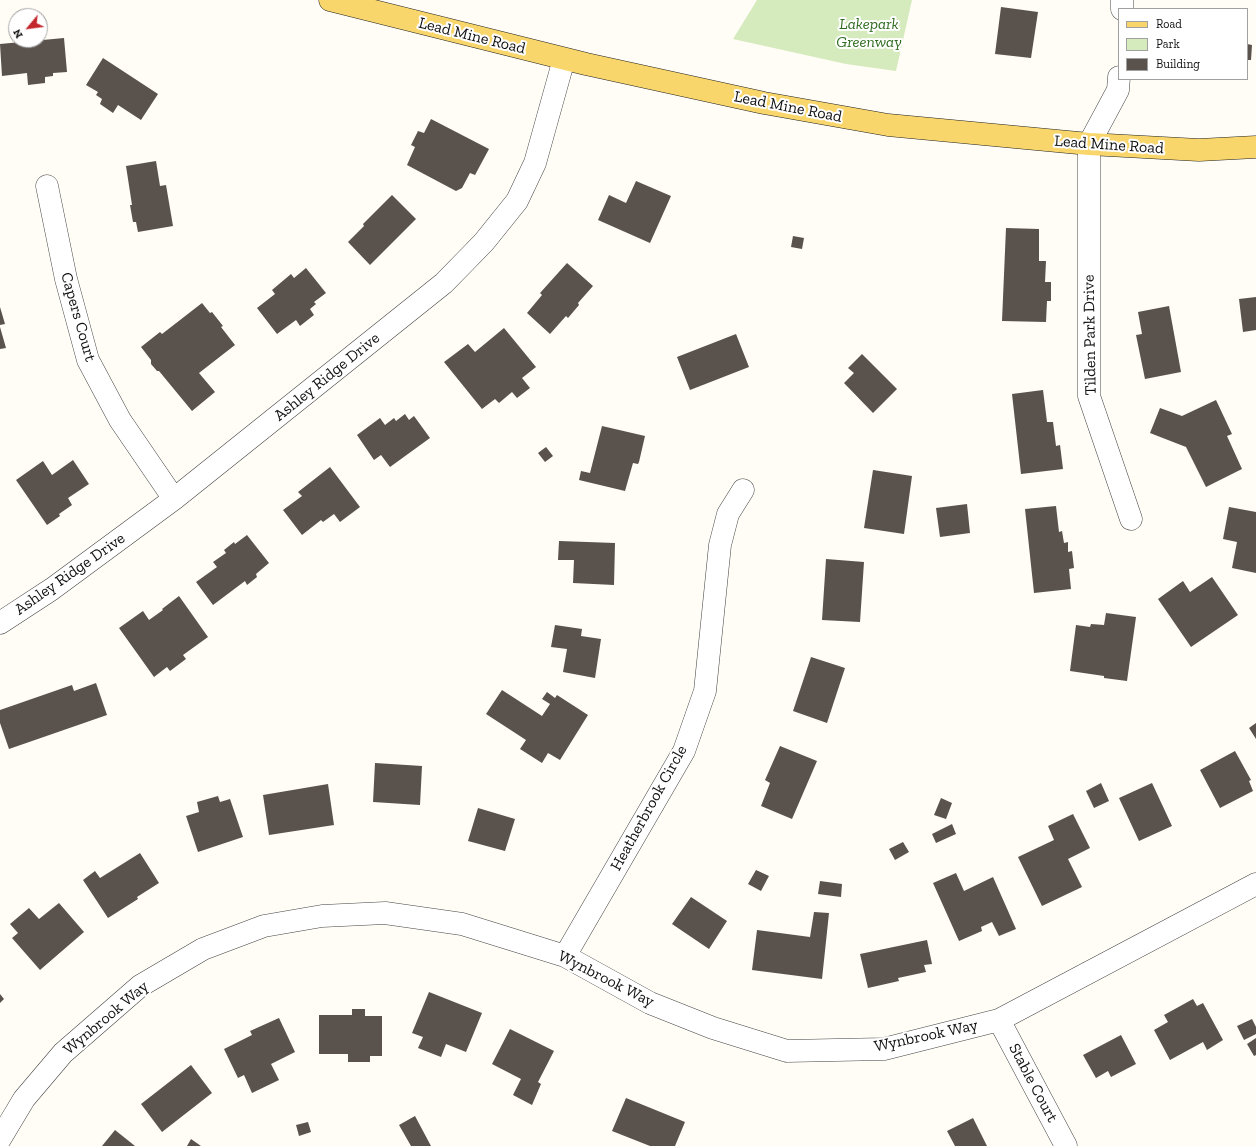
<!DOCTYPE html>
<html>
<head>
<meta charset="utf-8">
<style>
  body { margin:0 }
  #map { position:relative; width:1256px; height:1146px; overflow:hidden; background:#fffdf5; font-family:"Zilla Slab",serif }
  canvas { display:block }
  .legend { position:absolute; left:1118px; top:8px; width:130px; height:72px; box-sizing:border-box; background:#fff; border:1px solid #a0a0a0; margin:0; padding:5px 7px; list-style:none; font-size:12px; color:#111 }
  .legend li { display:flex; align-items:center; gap:8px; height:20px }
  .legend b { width:20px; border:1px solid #a0a0a0 }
  .north { position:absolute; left:8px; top:8px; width:40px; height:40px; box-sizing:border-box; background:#fff; border:1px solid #a0a0a0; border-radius:50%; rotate:241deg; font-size:11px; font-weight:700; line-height:16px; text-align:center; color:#111 }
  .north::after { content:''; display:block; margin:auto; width:14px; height:18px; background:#c4262e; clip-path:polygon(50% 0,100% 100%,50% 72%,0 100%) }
</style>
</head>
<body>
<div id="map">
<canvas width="1256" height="1146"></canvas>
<ul class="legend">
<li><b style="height:5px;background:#f9d66b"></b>Road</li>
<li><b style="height:11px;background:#d5ebbd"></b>Park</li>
<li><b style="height:11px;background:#5a524d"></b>Building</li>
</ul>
<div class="north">N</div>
</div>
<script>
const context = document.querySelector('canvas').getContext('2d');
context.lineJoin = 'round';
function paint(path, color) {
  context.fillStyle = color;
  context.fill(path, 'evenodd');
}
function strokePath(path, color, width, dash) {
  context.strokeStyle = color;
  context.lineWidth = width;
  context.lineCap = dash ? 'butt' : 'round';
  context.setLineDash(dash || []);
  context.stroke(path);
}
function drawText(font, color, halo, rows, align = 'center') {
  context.font = font + ' "Zilla Slab",serif';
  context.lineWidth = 4;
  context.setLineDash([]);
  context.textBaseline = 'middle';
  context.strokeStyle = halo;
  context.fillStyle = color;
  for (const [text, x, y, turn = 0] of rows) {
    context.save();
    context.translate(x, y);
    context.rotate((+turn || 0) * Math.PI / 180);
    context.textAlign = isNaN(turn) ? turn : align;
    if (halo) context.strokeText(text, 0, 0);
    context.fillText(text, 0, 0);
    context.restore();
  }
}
const green = new Path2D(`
  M757,0H912L896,71L846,64L733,39Z`);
const building = new Path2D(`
  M1001,7L1038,12L1031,58L995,54Z
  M64,38L67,72L53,73V76L45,77V83L28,85L27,73L2,76L0,44Z
  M1247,44L1252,45L1251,60H1247Z
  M103,58L158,94L141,120L118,105L113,113L100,104L102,99L96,95L98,92L86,85Z
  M431,119L489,149L475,175L470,173L462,188L456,191L407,165L415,147L411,145L418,131L424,133Z
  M156,161L160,186L166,185L173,226L138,232L136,222H133L130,205H132L126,166Z
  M636,181L671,196L650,243L598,220L609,195L626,203Z
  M392,195L416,219L370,265L348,242L364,226L363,224Z
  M1006,228L1039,229V261H1046L1045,282H1051V301H1047L1046,322L1002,321Z
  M793,236L804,238L802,249L791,247Z
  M567,263L593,286L578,303L579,305L568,318L566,316L550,334L527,313L542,295L540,293Z
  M306,268L326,293L314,302L316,304L310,309L314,315L300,326L296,320L277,334L257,308L275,294L272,290L291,274L294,278Z
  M1256,297V330L1243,332L1239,299Z
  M202,303L210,313L212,312L223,326L221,327L235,345L199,373L215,392L192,411L159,371H157L151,364V360L141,347L160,332L162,334Z
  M1169,306L1181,372L1145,379L1136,335L1142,334L1138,312Z
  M0,307L5,324L0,325Z
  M0,327L6,348L0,349Z
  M504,328L536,367L522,378L530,388L517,398L512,392L499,403L495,399L482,409L444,362L468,344L475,352Z
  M736,334L749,367L690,390L677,357Z
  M862,354L897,389L873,413L844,383L854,373L848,368Z
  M1043,390L1047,422H1053L1056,446L1060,445L1063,469L1021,474L1012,394Z
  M1216,400L1232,434L1227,436L1242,469L1206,487L1186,447L1150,433L1160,408L1182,416Z
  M405,414L409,420L414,416L430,438L390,467L381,455L374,460L357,435L380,418L385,425L394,418L396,421Z
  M602,426L645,436L639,462L638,464L633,463L625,491L579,480L581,471L590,473Z
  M546,447L553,456L545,462L538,453Z
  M73,460L89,484L68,498L72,505L59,514L60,516L47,525L16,480L43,461L52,475Z
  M330,467L360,507L340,522L334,514L323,522L321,520L302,535L283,510L302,496L298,492Z
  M873,470L912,476L904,534L864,528Z
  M967,504L970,533L940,537L936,508Z
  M1056,506L1059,532L1062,531L1064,543L1068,542V552L1072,551L1074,568L1069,569L1071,589L1034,593L1025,509Z
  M1229,507L1256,512V573L1232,568L1237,542L1223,539Z
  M247,535L269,563L256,574L257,577L247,585L245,581L213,605L196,582L217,567L213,562L226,553L224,550L234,542L235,544Z
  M559,541L615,543L614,585L573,583L574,560H558Z
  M826,559L864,562L860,622L822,620Z
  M1212,577L1238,615L1191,647L1158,599L1183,581L1190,592Z
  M179,596L208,637L183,655L186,659L170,671L167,667L154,677L119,628L143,611L149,620L163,610L162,609Z
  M1106,613L1136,617L1127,681L1104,678V676L1070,671L1076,625L1090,627L1091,624L1104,625Z
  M555,625L582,629L581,636L601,639L595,678L563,672L567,649L551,647Z
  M811,657L845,668L827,723L793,711Z
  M96,683L107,715L9,749L0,723V710L72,685L74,691Z
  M502,690L542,716L550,704L542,699L547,692L555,698L557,695L588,715L560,760L548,753L542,763L520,749L526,740L486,714Z
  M1256,723V739L1249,728Z
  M780,746L817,761L792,819L761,806L770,783L765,780Z
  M1235,751L1251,780L1249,781L1253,791L1220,808L1200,770Z
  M375,763L422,766L420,805L373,802Z
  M1101,783L1109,801L1094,808L1086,791Z
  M1152,783L1172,826L1139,841L1119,798Z
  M328,784L334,825L269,835L263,795Z
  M218,796L220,802L230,799L243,837L198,852L186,816L199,812L197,802Z
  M941,798L952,803L946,819L934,815Z
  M478,808L515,819L505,851L468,841Z
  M1073,814L1090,848L1068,859L1082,887L1042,906L1018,857L1054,840L1048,826Z
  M952,824L956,834L936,843L932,834Z
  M903,842L909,852L895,860L889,849Z
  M140,853L159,883L137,897L138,899L108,918L83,880L95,871L100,878Z
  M756,870L769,876L761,891L748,884Z
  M956,873L964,891L993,877L1016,929L999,936L992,922L981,927L982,931L959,941L933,883Z
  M820,881L842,884L841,897L818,894Z
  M691,897L727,921L709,949L672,924Z
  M59,903L84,932L40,970L12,938L18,933L10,924L29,908L39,919Z
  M814,912L829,913L822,979L752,970L757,930L810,937Z
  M927,940L932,964L924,965L926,972L898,978L899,981L868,988L860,954Z
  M429,992L482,1013L466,1052L446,1044L441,1057L418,1048L423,1037L412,1033Z
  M0,994L4,999L0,1003Z
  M1193,999L1197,1006L1203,1003L1223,1040L1207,1050L1203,1042L1170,1060L1154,1030L1168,1022L1164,1015Z
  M352,1009H365V1016H382V1056H370V1062H348V1054H319V1015H352Z
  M279,1018L295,1052L271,1064L279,1080L252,1093L244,1075L238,1078L224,1049L252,1035L250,1031Z
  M1252,1019L1256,1027V1034L1244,1040L1237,1026Z
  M510,1029L554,1051L538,1082L541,1084L532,1105L513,1095L521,1079L492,1064Z
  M1121,1035L1136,1064L1111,1077L1108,1071L1096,1078L1083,1055Z
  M1256,1038V1055L1254,1056L1247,1044Z
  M191,1065L212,1093L162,1132L141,1104Z
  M626,1098L685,1122L675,1146H650L612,1131Z
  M415,1116L431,1146H411L399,1125Z
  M973,1118L987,1146H955L947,1131Z
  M308,1122L311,1132L299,1136L296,1125Z
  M115,1130L135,1146H102Z
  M191,1139L201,1146H187Z`);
const minor = new Path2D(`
  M1122,0V9
  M1119,77L1118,90L1089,144V396L1131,519
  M47,186L66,279L88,360L120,420L174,499
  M0,623L52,589L174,499L444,283L484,242L517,201L535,163L564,59
  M565,956L684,751L705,691L720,545L728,514L743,490
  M999,1020L1066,1146
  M0,1139L24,1099L63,1053L140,986L203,949L264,926L322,916L385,913L462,924L565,956L650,1003L713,1028L787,1051L884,1049L999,1020L1256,884`);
const major = new Path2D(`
  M330,0L586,64L764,103L888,125L1089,144L1199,150L1256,147`);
const parkNames = [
  ["Lakepark",869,24],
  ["Greenway",869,42]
];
const streetNames = [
  ["Lead Mine Road",472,36,14],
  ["Lead Mine Road",788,107,11],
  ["Lead Mine Road",1109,145,4],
  ["Capers Court",78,317,74],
  ["Tilden Park Drive",1090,335,-91],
  ["Ashley Ridge Drive",327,377,-39],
  ["Ashley Ridge Drive",70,574,-35],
  ["Heatherbrook Circle",649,808,-61],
  ["Wynbrook Way",606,979,27],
  ["Wynbrook Way",106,1018,-40],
  ["Wynbrook Way",926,1036,-12],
  ["Stable Court",1033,1083,62]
];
paint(green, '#d5ebbd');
paint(building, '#5a524d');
strokePath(minor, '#444', 23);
strokePath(major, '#222', 23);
strokePath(minor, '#fff', 22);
strokePath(major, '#f9d66b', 22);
drawText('italic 16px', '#2f6b1f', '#fff', parkNames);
drawText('16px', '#111', '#fff', streetNames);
</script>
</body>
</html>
